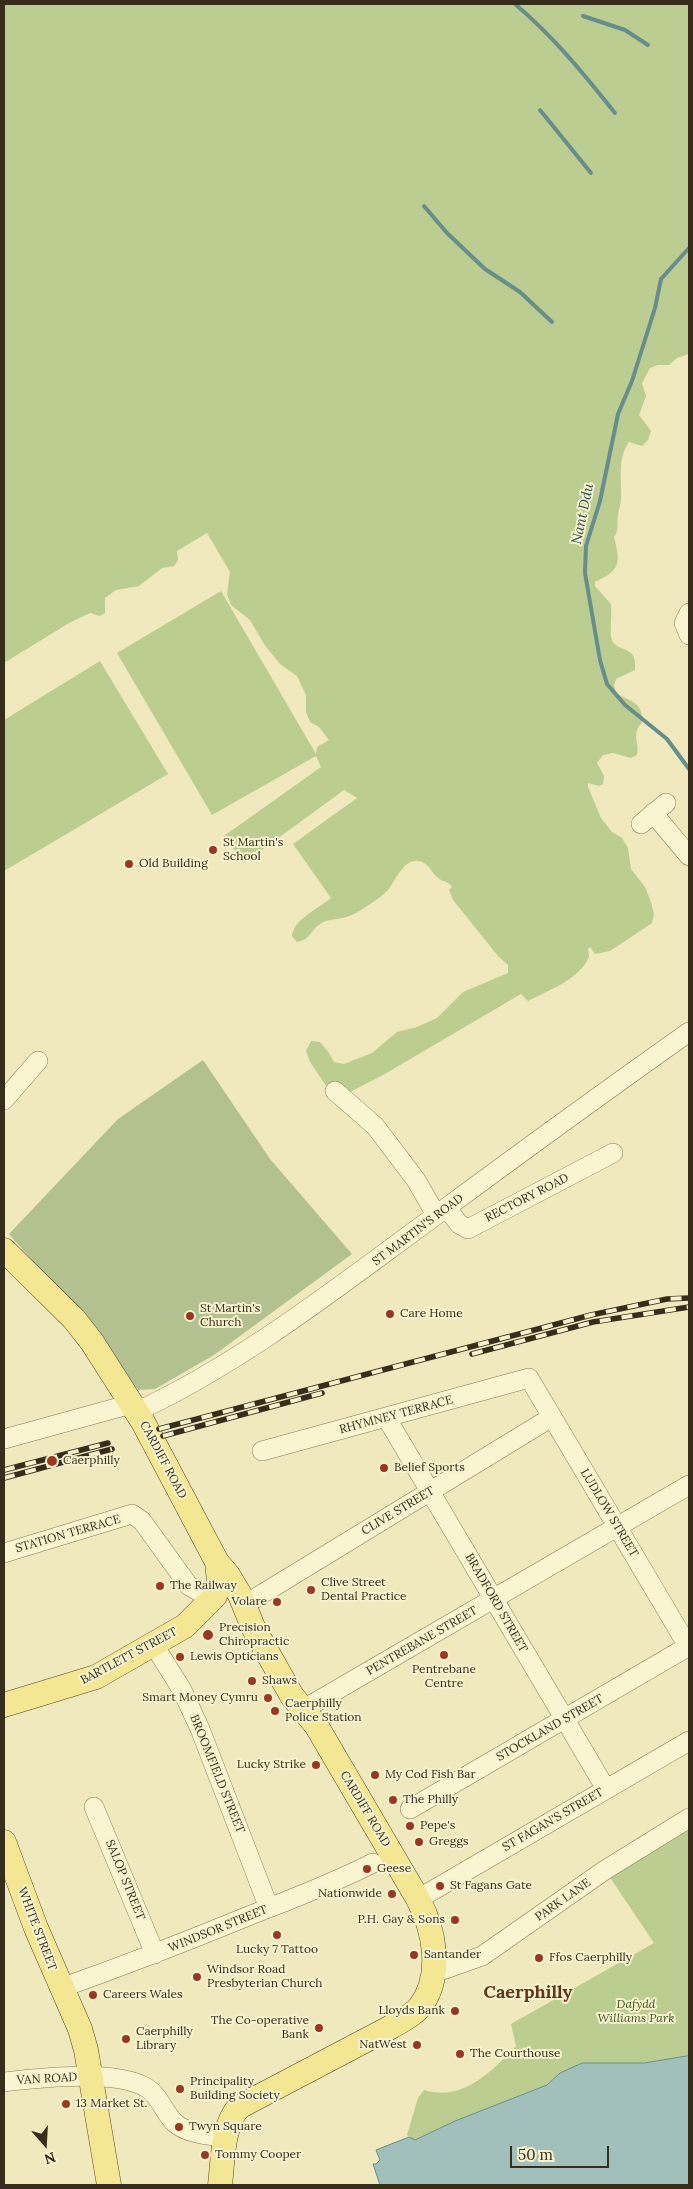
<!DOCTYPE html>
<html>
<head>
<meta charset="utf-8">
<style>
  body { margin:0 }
  #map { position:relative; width:693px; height:2189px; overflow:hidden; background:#efe9bd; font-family:Lora,serif }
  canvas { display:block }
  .frame { position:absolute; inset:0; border:5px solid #362d1b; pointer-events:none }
  .north { position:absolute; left:20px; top:2119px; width:50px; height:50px; -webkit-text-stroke:4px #f6f2cd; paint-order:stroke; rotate:161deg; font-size:14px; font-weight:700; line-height:20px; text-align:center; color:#362d1b }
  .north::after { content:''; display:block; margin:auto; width:18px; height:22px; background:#362d1b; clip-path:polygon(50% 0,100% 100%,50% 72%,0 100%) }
  .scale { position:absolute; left:510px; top:2146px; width:99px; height:22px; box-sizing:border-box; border:2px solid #362d1b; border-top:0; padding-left:6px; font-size:15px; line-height:18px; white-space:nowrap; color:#362d1b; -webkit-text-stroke:4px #f6f2cd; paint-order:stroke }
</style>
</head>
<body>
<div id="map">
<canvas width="693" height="2189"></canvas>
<div class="frame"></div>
<div class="north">N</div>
<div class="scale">50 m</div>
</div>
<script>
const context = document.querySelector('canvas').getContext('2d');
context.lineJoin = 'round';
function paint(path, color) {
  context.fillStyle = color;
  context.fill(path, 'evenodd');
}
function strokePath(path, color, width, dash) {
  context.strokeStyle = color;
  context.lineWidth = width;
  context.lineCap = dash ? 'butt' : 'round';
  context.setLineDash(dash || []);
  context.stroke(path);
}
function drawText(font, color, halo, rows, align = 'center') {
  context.font = font + ' Lora,serif';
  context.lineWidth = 4;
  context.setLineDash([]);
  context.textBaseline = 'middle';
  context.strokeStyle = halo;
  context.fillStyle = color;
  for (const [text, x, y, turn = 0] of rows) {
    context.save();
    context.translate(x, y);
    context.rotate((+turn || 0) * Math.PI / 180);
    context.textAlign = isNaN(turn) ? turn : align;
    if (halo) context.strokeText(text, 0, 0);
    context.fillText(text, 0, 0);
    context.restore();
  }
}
const green = new Path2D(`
  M4,4H689V354L677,358L669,365H658L650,368L642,383L646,396L639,415L651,431L648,440L642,446L629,442C617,459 622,479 621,499C621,505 618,510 618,515C616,524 620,529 614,537C621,564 620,570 595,582V586L611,604C612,613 610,630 611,637C615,655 638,642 635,670L616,679L614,685L616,693C630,702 641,700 643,721C630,736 640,740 637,755L631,758L613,753L603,755L597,763L604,776L603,784L599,786L588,783V787L601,818L612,832L622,838L628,848L631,869L645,887L651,902L654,915L652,923L610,951L595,954L590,947L588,949L589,957C580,979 549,990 528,1001L521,994L383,1075L350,1092L327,1087L310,1062L306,1051L311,1041L320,1042L329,1053L334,1062L344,1064L372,1053L397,1032L417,1027L437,1018L463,992L508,973V965L498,956L453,900L449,890L452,887C446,879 443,883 437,877C432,873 430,866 424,863C406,853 396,880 388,890C383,895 378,899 373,902C365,907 358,913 349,916C340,920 329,918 320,924C311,930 310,940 297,942L292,936C293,920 319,908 331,898L293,844L357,798L344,790L244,863L224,836L321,767L316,756L212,815L117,653L221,591L316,754L317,747L329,740L319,727L310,722L306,712V695L297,676L280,664L264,644L250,620L231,605L227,594L230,572L207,533L177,551L178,560L174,566L162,568L139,586L116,590L105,598V613L100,616L90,613L69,623L4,663Z
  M100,661L168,774L4,871V720Z
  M689,1817V2056L644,2063H582L560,2073L547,2085L455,2121L415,2141L407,2135L418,2098L424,2090C463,2102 491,2072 516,2046L511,2024L654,1943L605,1870Z`);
const cemetery = new Path2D(`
  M203,1060L270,1159L352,1254L214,1355L155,1389L138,1390L69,1302L9,1234L118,1119Z`);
const water = new Path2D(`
  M689,2056V2185H380L373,2164H376L380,2160L376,2150L409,2137L415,2140L455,2121L547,2085L560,2073L582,2063H644Z`);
const stream = new Path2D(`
  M515,4C554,37 583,73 615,113
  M583,16L625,30L648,45
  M540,110L591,173
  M424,206L447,233L485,269L520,292L552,322
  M689,248L661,279L655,308L632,381L618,414L600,501L586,546L585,573L600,660L607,684L625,705L667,739L689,769`);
const minor = new Path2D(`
  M689,613L684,623L689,635
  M653,813L689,856
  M641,824L666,803
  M335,1091L375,1126L416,1180L436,1215
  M4,1100L38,1061
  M447,1208L459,1224L468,1229L613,1153
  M136,1412C245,1361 339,1286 435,1216C519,1154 604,1092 689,1032
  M386,1417L606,1789
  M4,1439L131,1404
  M262,1451L529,1378L689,1648
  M4,1553L132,1514L142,1521L189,1586L198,1591L215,1596
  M244,1605L552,1417
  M154,1645L182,1690L200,1729L269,1908
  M304,1709L689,1485
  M94,1807L155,1954
  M410,1809L689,1646
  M418,1899L689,1741
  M434,1973L482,1956L605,1870L689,1818
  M61,1988C123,1966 185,1942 246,1917C289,1900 332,1884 373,1863
  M4,2082C40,2078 115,2069 147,2088C160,2096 164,2113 175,2123C187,2134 211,2135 226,2138`);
const major = new Path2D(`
  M4,1250L74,1319L92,1342L143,1422L217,1562L228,1575L240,1595L253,1627L292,1696L316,1725L418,1899C435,1931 443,1976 420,2007C412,2016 401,2021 391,2027L239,2107C222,2126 223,2161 220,2185
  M4,1705L96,1677L185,1626L215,1596L219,1582L217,1562
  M4,1842L36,1928L80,2029L86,2050L109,2185`);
const rail = new Path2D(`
  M472,1354L593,1322L689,1307
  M159,1429L591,1315L667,1299L689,1298
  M163,1436L322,1393
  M4,1470L108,1443
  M4,1478L112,1449`);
const markers = [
  [213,850,5,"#983824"],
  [129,864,5,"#983824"],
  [390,1314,5,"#983824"],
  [190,1316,5,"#983824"],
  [52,1461,6,"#983824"],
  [384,1468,5,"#983824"],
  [160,1586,5,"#983824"],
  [311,1590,5,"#983824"],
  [277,1602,5,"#983824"],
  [208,1635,6,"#983824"],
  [444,1655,5,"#983824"],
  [180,1657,5,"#983824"],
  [252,1681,5,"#983824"],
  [268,1698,5,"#983824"],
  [275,1711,5,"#983824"],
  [316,1765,5,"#983824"],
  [375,1775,5,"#983824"],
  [393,1800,5,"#983824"],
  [410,1826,5,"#983824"],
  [419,1842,5,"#983824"],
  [367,1869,5,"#983824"],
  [440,1886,5,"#983824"],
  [392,1894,5,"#983824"],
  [455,1920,5,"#983824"],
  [277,1935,5,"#983824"],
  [414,1955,5,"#983824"],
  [539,1958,5,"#983824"],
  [197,1977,5,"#983824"],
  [93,1995,5,"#983824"],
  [455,2011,5,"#983824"],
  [319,2028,5,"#983824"],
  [126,2039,5,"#983824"],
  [417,2045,5,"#983824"],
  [460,2054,5,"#983824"],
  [180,2089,5,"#983824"],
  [66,2104,5,"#983824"],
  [179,2127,5,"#983824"],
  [205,2155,5,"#983824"]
];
const poiNames = [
  ["St Martin's",223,843],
  ["School",223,857],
  ["Old Building",139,864],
  ["St Martin's",200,1309],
  ["Church",200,1323],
  ["Care Home",400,1314],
  ["Caerphilly",63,1461],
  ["Belief Sports",394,1468],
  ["Clive Street",321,1583],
  ["Dental Practice",321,1597],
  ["The Railway",170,1586],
  ["Volare",267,1602,"right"],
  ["Precision",219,1628],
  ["Chiropractic",219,1642],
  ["Lewis Opticians",190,1657],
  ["Pentrebane",444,1670,"center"],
  ["Centre",444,1684,"center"],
  ["Shaws",262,1681],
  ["Smart Money Cymru",258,1698,"right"],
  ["Caerphilly",285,1704],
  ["Police Station",285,1718],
  ["Lucky Strike",306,1765,"right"],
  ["My Cod Fish Bar",385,1775],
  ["The Philly",403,1800],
  ["Pepe's",420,1826],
  ["Greggs",429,1842],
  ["Geese",377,1869],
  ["St Fagans Gate",450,1886],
  ["Nationwide",382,1894,"right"],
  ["P.H. Gay & Sons",445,1920,"right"],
  ["Lucky 7 Tattoo",277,1950,"center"],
  ["Santander",424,1955],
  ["Ffos Caerphilly",549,1958],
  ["Windsor Road",207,1970],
  ["Presbyterian Church",207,1984],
  ["Careers Wales",103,1995],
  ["Lloyds Bank",445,2011,"right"],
  ["The Co-operative",309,2021,"right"],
  ["Bank",309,2035,"right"],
  ["Caerphilly",136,2032],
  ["Library",136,2046],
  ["NatWest",407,2045,"right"],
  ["The Courthouse",470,2054],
  ["Principality",190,2082],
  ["Building Society",190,2096],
  ["13 Market St.",76,2104],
  ["Twyn Square",189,2127],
  ["Tommy Cooper",215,2155]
];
const streetNames = [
  ["RECTORY ROAD",527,1198,-27],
  ["ST MARTIN'S ROAD",418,1230,-37],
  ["RHYMNEY TERRACE",396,1415,-15],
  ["CARDIFF ROAD",163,1460,62],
  ["CLIVE STREET",398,1511,-31],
  ["LUDLOW STREET",609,1513,59],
  ["STATION TERRACE",68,1534,-16],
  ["BRADFORD STREET",496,1603,60],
  ["PENTREBANE STREET",422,1641,-30],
  ["BARTLETT STREET",129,1656,-28],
  ["STOCKLAND STREET",550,1728,-30],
  ["BROOMFIELD STREET",217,1774,68],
  ["CARDIFF ROAD",365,1809,59],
  ["ST FAGAN'S STREET",553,1820,-30],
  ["SALOP STREET",125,1880,68],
  ["PARK LANE",563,1900,-35],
  ["WHITE STREET",37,1929,69],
  ["WINDSOR STREET",218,1929,-22],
  ["VAN ROAD",47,2079,-3]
];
const parkNames = [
  ["Dafydd",636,2005],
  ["Williams Park",636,2019]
];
const waterNames = [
  ["Nant Ddu",583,514,-78]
];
const districtNames = [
  ["Caerphilly",528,1993]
];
paint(green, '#bbcd91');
paint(cemetery, '#b3c191');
paint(water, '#a1c0bc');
strokePath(water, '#688e8b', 1);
strokePath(stream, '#688e8b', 4);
strokePath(minor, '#877956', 20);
strokePath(major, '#54462b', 25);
strokePath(minor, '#faf5d1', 19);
strokePath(major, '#f4e793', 24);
strokePath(rail, '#362d1b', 5.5);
strokePath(rail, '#f6f2cd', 4, [11]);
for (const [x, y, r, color] of markers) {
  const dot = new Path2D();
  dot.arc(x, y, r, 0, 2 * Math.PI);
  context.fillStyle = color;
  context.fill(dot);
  strokePath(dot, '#f6f2cd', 2);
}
drawText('12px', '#362d1b', '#f6f2cd', poiNames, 'left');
drawText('12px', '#362d1b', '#f6f2cd', streetNames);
drawText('italic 12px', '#3e5321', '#f6f2cd', parkNames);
drawText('italic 14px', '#2a5156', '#f6f2cd', waterNames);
drawText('bold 18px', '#643619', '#f6f2cd', districtNames);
</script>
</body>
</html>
